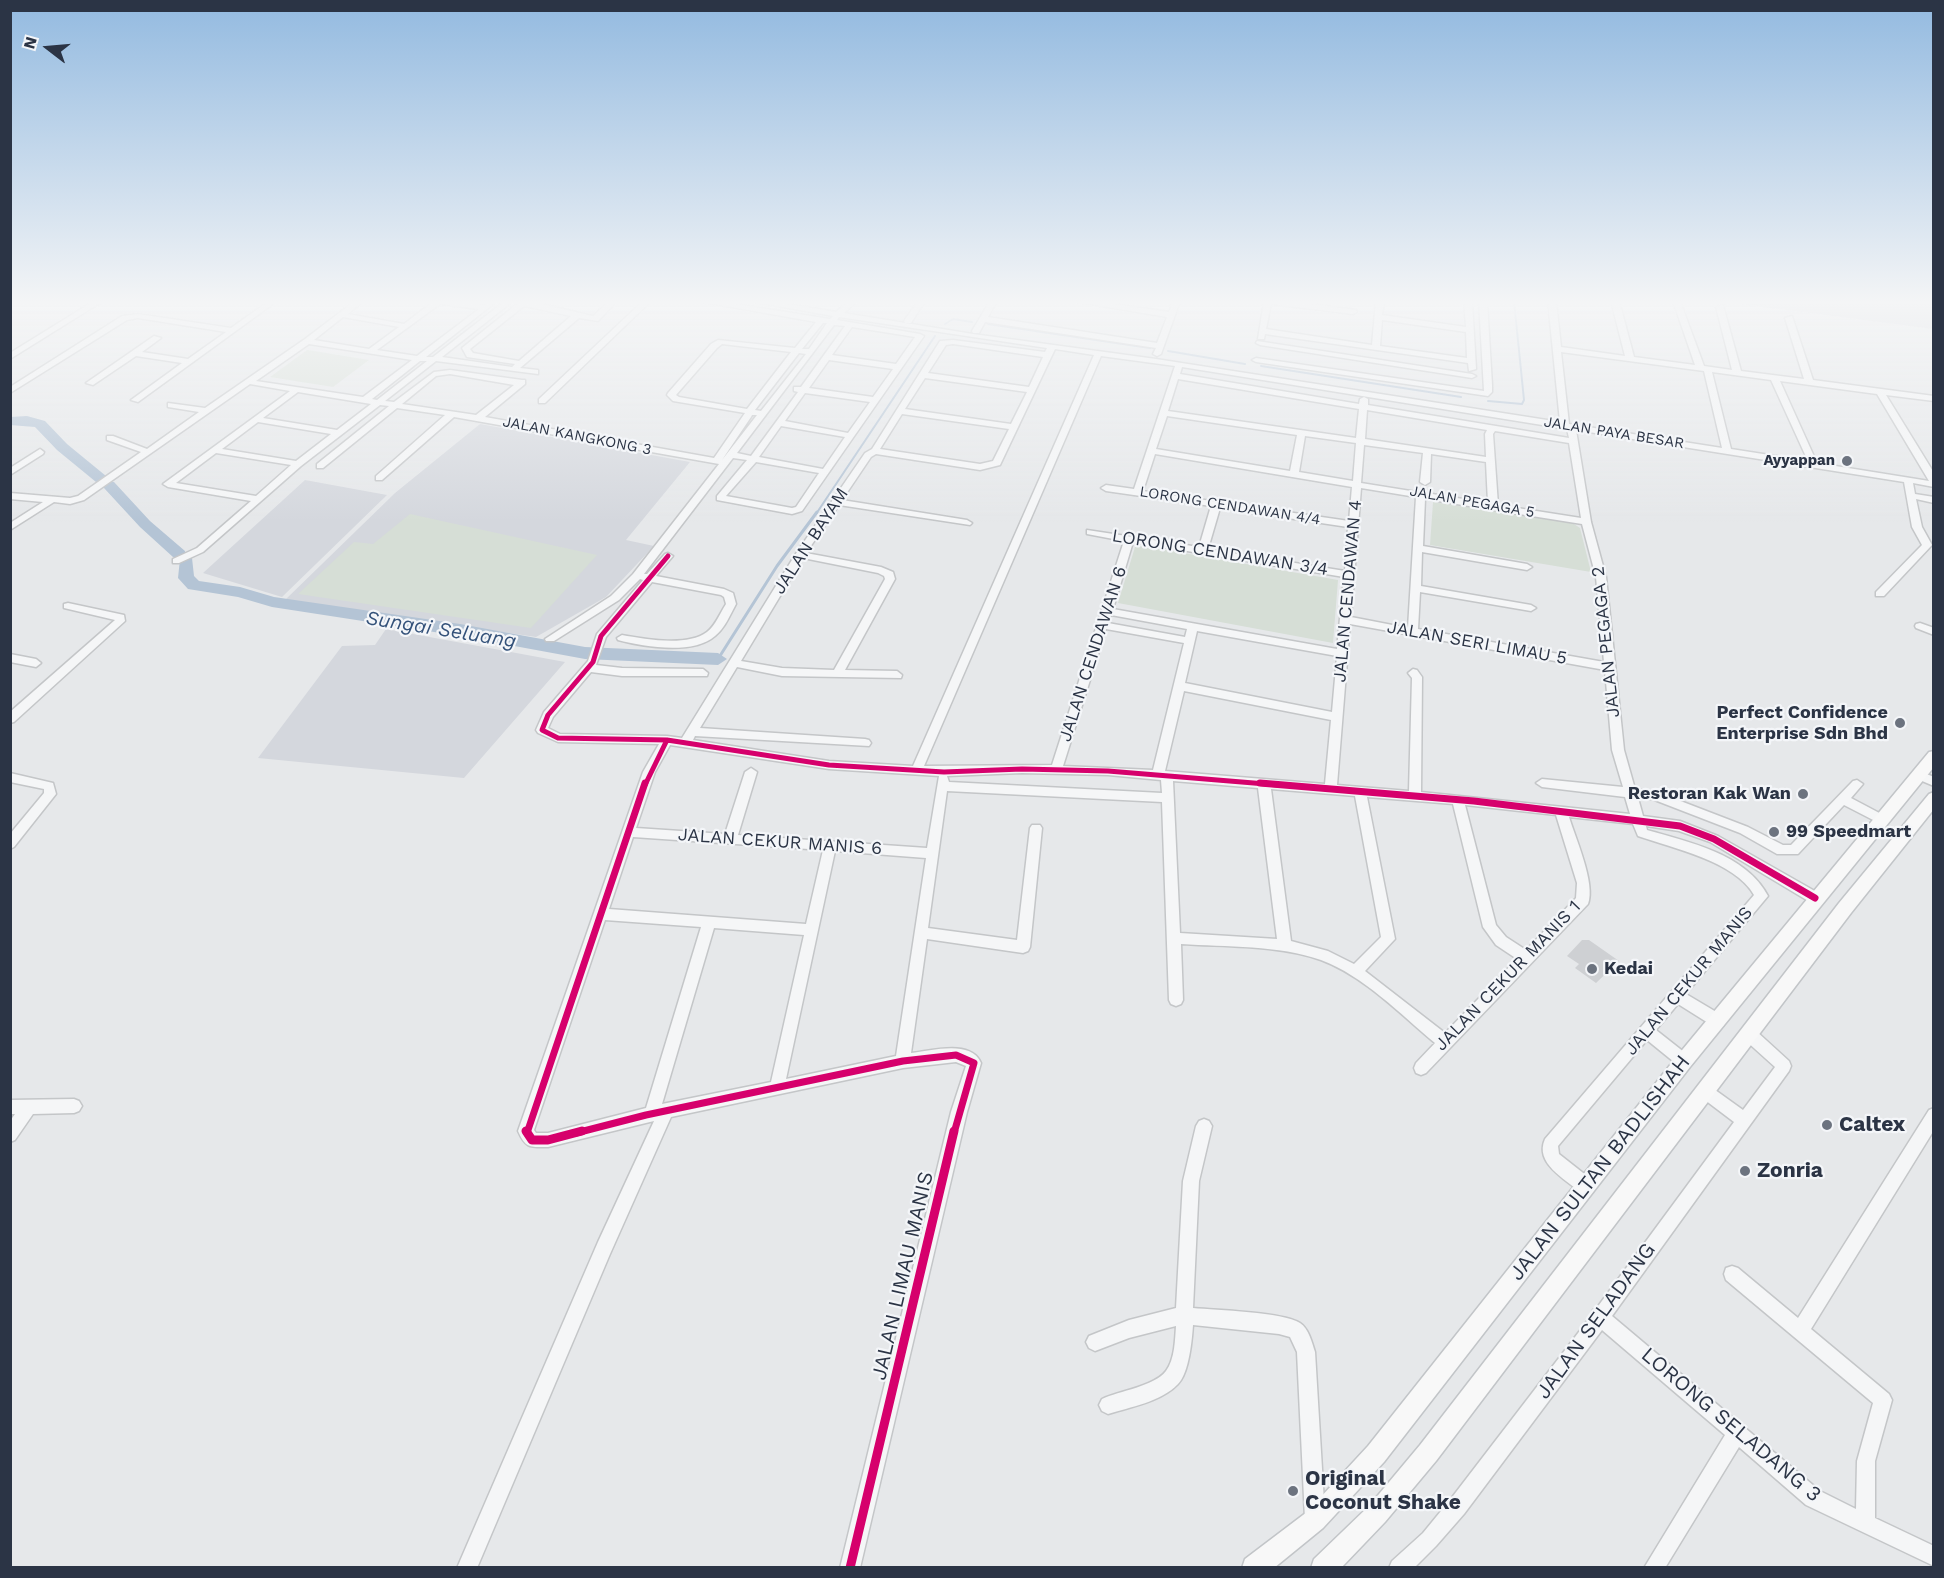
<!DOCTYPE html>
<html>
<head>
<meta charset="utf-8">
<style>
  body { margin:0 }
  #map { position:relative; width:1944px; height:1578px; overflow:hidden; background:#e6e8ea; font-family:"Work Sans",sans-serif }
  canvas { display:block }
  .frame { position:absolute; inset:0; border:12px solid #2b3445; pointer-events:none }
  .north { position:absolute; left:18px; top:18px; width:60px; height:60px; -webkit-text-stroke:4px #f4f6f9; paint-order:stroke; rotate:286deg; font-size:16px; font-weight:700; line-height:24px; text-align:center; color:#2b3445 }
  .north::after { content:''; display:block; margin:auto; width:21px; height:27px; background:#2b3445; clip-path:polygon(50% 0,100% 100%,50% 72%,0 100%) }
</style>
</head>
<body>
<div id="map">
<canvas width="1944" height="1578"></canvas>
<div class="frame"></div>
<div class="north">N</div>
</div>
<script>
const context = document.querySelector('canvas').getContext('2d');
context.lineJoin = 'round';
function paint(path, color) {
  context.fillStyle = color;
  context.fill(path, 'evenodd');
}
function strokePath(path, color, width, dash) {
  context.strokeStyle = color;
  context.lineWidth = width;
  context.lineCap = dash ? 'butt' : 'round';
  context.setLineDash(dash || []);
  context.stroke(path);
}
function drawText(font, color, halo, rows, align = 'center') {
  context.font = font + ' "Work Sans",sans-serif';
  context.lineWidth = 4.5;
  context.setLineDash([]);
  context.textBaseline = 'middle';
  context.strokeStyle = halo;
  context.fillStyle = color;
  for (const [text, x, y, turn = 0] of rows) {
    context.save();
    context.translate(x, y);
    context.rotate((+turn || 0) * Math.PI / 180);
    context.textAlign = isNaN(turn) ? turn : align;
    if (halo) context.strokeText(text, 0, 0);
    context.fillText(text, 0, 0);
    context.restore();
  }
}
const built = new Path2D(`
  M1717,301H1933V329L1763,307Z
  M480,424L690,462L626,540L654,546L606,597L536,637L285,600L395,493Z
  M305,480L387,495L282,597L203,573Z
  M386,629L565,662L464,778L258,758L342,646L375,645Z`);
const green = new Path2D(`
  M307,350H308L369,360L333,387L270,377Z
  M1433,502L1571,522L1580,528L1591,572L1430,545Z
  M410,514L597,555L531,628L298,594L354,542L373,544Z
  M1143,546L1338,580L1333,643L1118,603L1135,547Z`);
const streamFar1 = new Path2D(`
  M945,324L953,319L972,322
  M988,324L1150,348
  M1168,351L1245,364
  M1261,366L1461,397
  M1488,401L1522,404L1524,400L1514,301
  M816,514L935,336`);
const stream = new Path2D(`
  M718,659L777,566L817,512`);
const river = new Path2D(`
  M27,416L45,421L67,444L106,476L107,481L114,482L150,521L185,551V556L192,558L194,576L199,581L240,587L274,597L460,624L585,647L718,653L727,659L718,665L585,659L460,636L272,607L238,597L188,589L178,578L180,559L173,557L140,527L104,488L103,483L96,482L57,450L35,427L10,425V417Z`);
const building = new Path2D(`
  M1582,940H1589L1619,961L1596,983L1575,968L1579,964L1567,956Z`);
const minor = new Path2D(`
  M94,301H103L10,359V353Z
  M269,301H277L138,402L131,400L182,363L136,356L93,385L86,383L154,336L161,338L142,352L188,359L226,332L138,318L127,320L10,393V387L122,316L138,314L231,328Z
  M355,301H363L348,314L404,324L434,301H456L484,305L489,301H497L426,357H433L505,301H513L442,357L512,367L515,364L467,357L462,348L517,304L514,301H528L593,316L609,301H617L598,321L579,318L520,368L538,370V374L436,361L385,401L394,402L434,372L450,370L522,380H525V384L485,417L714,458L745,413L673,401L667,395L668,393L711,344L718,340L795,348L816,322L698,301H717L830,319L833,316L750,301H769L836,312L849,301H857L844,313L973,334L1156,359L1560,422L1548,301H1556L1561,347L1625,356L1611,301H1619L1634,357L1695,365L1673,301H1680L1704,366L1732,370L1716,307L1723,305L1741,371L1804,379L1785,318L1792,316L1813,380L1934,396V401L1886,395L1934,473V487L1913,483L1915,494L1934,497V503L1916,499L1922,527L1932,545L1884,596H1876V592L1922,545L1912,527L1904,482L1576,430L1591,522L1606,577L1624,750L1635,789L1657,792L1748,827L1783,845H1791L1853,781L1857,780L1863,784L1851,798L1885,816L1887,819L1885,822H1877L1844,805L1798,854H1777L1740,833L1652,799L1638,798L1643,816L1680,821L1718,836L1820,894L1822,898L1820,902L1815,903L1810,902L1710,842L1679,831L1646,826L1647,830C1689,842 1746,854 1768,896L1686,994L1723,1016L1725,1021L1723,1026L1718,1027L1713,1026L1678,1004L1656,1030L1689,1056L1691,1061L1689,1066L1684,1068L1679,1066L1647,1040L1558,1146L1559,1154L1592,1180L1594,1186L1592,1192L1586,1194L1580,1192C1565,1179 1534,1163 1545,1139L1754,895C1735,861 1672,848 1638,836L1633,824L1569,817C1575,837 1596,884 1588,904L1426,1073L1421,1075L1416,1073L1414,1068L1416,1063L1435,1043C1400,1014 1364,976 1321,960C1279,945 1226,947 1181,944L1183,1000L1181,1004L1176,1006L1171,1004L1169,1000L1162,802L947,791L928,928L1017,940L1030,828L1032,825H1040L1042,828L1030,947L1028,951L1023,953L927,939L911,1053C931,1051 971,1039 981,1063L967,1112L860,1568H840L951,1112L966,1066L956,1062L903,1068L671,1117L610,1254L477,1568H457L598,1242L654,1121L548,1147C530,1147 526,1149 518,1131L643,772L659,744L558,742L538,733L536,730L544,712L588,661L597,634L643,580L640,579L619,600L554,641H546L545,639L611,596L633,574L719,464L454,417L382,480H376V476L445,415L397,408L323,468H317V464L389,406L380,405L301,466L203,552L179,563H173V559L197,548L251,501L168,487L163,484L290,391L250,384L84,500L70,504L54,502L10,530V523L43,502L10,499V493L70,498L78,496L141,452L107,440V436H113L147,449L199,412L168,407V403L205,408L305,339ZM440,304L479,309L417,356L377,350ZM524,306L571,316L519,361L473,353L470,349ZM343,317L399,327L369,349L314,340ZM839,317L1047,348L1045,352L953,340L940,341L872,449L865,453L795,555L682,738L667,736L560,734L548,728L553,717L591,672L622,676H707L708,673L703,669L622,668L596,665L606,637L652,582L721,595L724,597L726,604C720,613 716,625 707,632C687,647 645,639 622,635L617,638L618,640C644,647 694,655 715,636C725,628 730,615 736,604L733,593L724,589L656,576L673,556L668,553L665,554L647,574H644L733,458L747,460L717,496V500L792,514L802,511L924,336L920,334L837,320ZM823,323H827L809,349H802ZM834,325L845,326L801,387H794V391L798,392L751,456L737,453ZM852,327L915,337L896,364L832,355ZM309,344L412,360L363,397L256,381ZM722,344L791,352L747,409L679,397L676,395L717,348ZM953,344L1043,357L1029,387L928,373L946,345ZM1055,349L1094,355L913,766L829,761L693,740L695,736L869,746L871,743L869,740L865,739L700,728L737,667L782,676L901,678L902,675L897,671L845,670L895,579L893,572L881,567L806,553L839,505L970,525L972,523L967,520L842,500L871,457L876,454L980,470L1000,465ZM1561,352L1704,371L1722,448L1569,424ZM799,353L806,354L761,411L755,410ZM1101,356L1175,366L1134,489L1106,485L1101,488L1106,491L1211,506L1199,547L1087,530V534L1124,541L1052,765L924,766ZM829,360L893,369L873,397L809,388ZM420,361H427L377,400L372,399ZM1182,367L1567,429L1569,438L1368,405V399L1364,397L1360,399L1359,404L1180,374ZM1712,372L1771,380L1808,461L1731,449ZM450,374L514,385L476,415L402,404L436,376ZM925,378L1027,392L1011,424L905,409ZM1178,379L1359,409L1356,438L1168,411ZM1780,381L1877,394L1929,481L1817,463ZM298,392L371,404L337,430L263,418ZM805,393L870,402L848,433L785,421ZM1367,410L1487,430L1485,434L1486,457L1365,439ZM902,414L1009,429L993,461L980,464L880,449ZM752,415H757L722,460L751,417ZM1167,416L1297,435L1290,471L1156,449ZM258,422L331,434L296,461L222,449ZM781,426L845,437L823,469L759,457ZM1495,431L1569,443L1581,518L1498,505L1493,434ZM1305,436L1356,443L1353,481L1299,472ZM1364,445L1423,453L1420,482L1425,485L1430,482L1431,454L1486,462L1488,503L1426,493L1421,490L1417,492L1361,483ZM216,453L291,465L256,496L176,483ZM1155,454L1352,487L1349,521L1143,491ZM756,462L819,473L796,507L792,508L726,496ZM1361,488L1416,497L1408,628L1351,617ZM1425,499L1582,524L1596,577L1604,662L1418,629L1420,592L1531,611L1536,608L1531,605L1421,586L1422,552L1527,570L1532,567L1527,564L1423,546ZM1220,508L1348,527L1345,571L1208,549ZM1133,542L1344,577L1337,649L1113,609ZM803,558L878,573L884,576L885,579L834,670L782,668L741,661ZM1111,615L1187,629L1185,637L1108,623ZM1350,624L1605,670L1612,750L1623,787L1542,779L1536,783L1542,787L1625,797L1630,814L1421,792L1422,677L1417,670L1413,669L1408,673L1412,678L1409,791L1337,785ZM1106,629L1184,643L1153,770L1063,766ZM1197,631L1337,656L1332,712L1185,683ZM1184,691L1331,720L1325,784L1165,771ZM670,745L829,769L939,776L927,848L738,835L757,772L751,768L745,772L725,834L636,828L655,772ZM1022,773L1108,775L1161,780L1162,793L949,782L947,776ZM1173,781L1258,788L1277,939L1180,933ZM1271,789L1355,796L1381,937L1354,964L1328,951L1291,941ZM1367,797L1453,804L1483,927L1496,945L1517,959L1445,1033L1365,971L1395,939ZM1465,805L1556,815L1577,883L1576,898L1526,950L1506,937L1496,925ZM633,837L823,850L806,924L609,909ZM835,851L926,858L896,1056L786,1079ZM605,920L701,927L646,1108L548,1133H536L534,1130ZM714,928L804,935L771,1082L662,1104Z
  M643,301H651L545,403H539V399Z
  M918,301H925L911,323H905L904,321Z
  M990,301H997L988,317L1157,343L1167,317L1072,301H1093L1169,312L1173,301H1180L1161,354L1157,356L1153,354L1156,348L985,322L979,333H973L972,331Z
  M1264,301H1288L1356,310L1357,312L1353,314L1271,304L1266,329L1372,345L1376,301H1384L1382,315L1466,327L1464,301H1472L1476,369L1469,371L1468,363L1265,334L1264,339H1258ZM1382,320L1466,332L1467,358L1380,346Z
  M1479,301H1487L1492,385V392L1488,396L1256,362L1252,360L1256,358L1484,391Z
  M1257,341L1472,374L1476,376L1472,378L1260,345L1256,343Z
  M40,449L44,452L43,454L10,475V468Z
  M68,603L124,615L125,621L14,722L10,723V712L115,620L64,608V604Z
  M1920,623L1934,628V635L1916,628L1915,626L1916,624Z
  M10,654L36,659L41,663L36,667L10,662Z
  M1919,771L1934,777V786L1915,778L1913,775L1915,772Z
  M10,773L53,783L56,794L14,847L10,849V834L44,793V789L10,782Z
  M1750,1028L1755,1030L1789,1061L1791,1066L1789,1071L1612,1316L1820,1491L1856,1509L1857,1461L1873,1403L1726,1280L1724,1274L1726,1268L1732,1266L1738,1268L1798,1318L1929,1110L1934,1108V1130L1811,1329L1889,1394L1892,1400L1875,1461V1518L1934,1546V1566L1806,1505L1739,1447L1665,1568H1644L1725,1435L1602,1330L1464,1514L1436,1546L1414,1568H1389L1392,1561L1423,1533L1450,1500L1572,1341L1591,1316L1593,1310L1596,1309L1734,1122L1701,1097L1699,1092L1701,1087L1706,1085L1711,1087L1743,1110L1775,1067L1745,1040L1743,1035L1745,1030Z
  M74,1099L79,1101L82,1106L79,1111L74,1113L33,1114L15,1140L10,1142V1121L15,1114H10V1100Z
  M1204,1119L1209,1121L1212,1126L1199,1181L1193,1308C1217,1310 1283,1312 1300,1323C1309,1329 1312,1343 1315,1352L1325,1519L1322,1526L1315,1529L1308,1526L1305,1519L1297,1352L1290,1337L1279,1334L1193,1325C1192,1340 1189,1373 1178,1384C1161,1402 1130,1407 1108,1414L1102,1411L1099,1405L1102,1399C1119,1391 1155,1386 1166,1371C1175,1359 1175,1339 1176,1326L1129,1338L1095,1351L1089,1348L1086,1342L1089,1336L1129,1320L1176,1308L1183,1181L1196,1126L1199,1121Z`);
const major = new Path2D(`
  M1934,751V767L1690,1067L1384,1462L1323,1528L1274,1568H1242L1245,1559L1307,1512L1368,1446L1678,1055L1929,752Z
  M1934,792V809L1851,913L1436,1461L1385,1522L1341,1568H1311L1314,1559L1369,1506L1420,1445L1839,903L1929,794Z`);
const cyclewayFar2 = new Path2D(`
  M668,556L601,636L593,662L548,715L542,730L558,738L667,740L829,765L944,772L1022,769L1108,771L1278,785
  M645,785L667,740`);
const cyclewayFar1 = new Path2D(`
  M1260,783L1474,801L1680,826L1714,839L1815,898
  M527,1133L645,783
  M576,1133L646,1115L903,1061L956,1055L974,1063L954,1133`);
const cycleway = new Path2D(`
  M526,1131L532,1140H548L582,1131
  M850,1568L954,1131`);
const markers = [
  [1847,461,6,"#6c737f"],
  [1900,723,6,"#6c737f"],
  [1803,794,6,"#6c737f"],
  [1774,832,6,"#6c737f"],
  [1592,969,6,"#6c737f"],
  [1827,1125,6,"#6c737f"],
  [1745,1171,6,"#6c737f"],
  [1293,1491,6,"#6c737f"]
];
const farStreetnames = [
  ["JALAN PAYA BESAR",1614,433,9],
  ["JALAN KANGKONG 3",577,436,11],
  ["JALAN PEGAGA 5",1472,502,10],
  ["LORONG CENDAWAN 4/4",1230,506,9]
];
const farPoinames = [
  ["Ayyappan",1835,461]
];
const streetNames = [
  ["JALAN BAYAM",811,541,-57],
  ["LORONG CENDAWAN 3/4",1220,553,9],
  ["JALAN CENDAWAN 4",1348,591,-85],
  ["JALAN PEGAGA 2",1606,642,-96],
  ["JALAN SERI LIMAU 5",1477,643,10],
  ["JALAN CENDAWAN 6",1093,654,-72],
  ["JALAN CEKUR MANIS 6",780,842,4],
  ["JALAN CEKUR MANIS 1",1508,976,-46],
  ["JALAN CEKUR MANIS",1689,981,-50]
];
const poiNames = [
  ["Perfect Confidence",1888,713],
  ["Enterprise Sdn Bhd",1888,734],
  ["Restoran Kak Wan",1791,794],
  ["99 Speedmart",1786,832,"left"],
  ["Kedai",1604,969,"left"]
];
const waterNames = [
  ["Sungai Seluang",441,630,9]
];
const nearPoinames = [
  ["Caltex",1839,1125],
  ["Zonria",1757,1171],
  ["Original",1305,1479],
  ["Coconut Shake",1305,1503]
];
const nearStreetnames = [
  ["JALAN SULTAN BADLISHAH",1600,1168,-52],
  ["JALAN LIMAU MANIS",903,1276,-77],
  ["JALAN SELADANG",1596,1321,-54],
  ["LORONG SELADANG 3",1731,1425,40]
];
paint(built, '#d4d7dd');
paint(green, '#d6ded6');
strokePath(streamFar1, '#b4c4d5', 2);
strokePath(stream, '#b4c4d5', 3);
paint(river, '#b4c4d5');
paint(building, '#ced0d3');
strokePath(minor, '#c4c6c8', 3);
strokePath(major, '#c2c5c8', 3);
paint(minor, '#f5f6f7');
paint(major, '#f8f8f8');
strokePath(cyclewayFar2, '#d6006c', 5);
strokePath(cyclewayFar1, '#d6006c', 7);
strokePath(cycleway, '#d6006c', 9);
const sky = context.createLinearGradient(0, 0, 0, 522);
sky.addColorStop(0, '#93bae0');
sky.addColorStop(0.58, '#f4f5f6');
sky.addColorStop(1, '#f4f5f600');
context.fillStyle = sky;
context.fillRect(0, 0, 1944, 522);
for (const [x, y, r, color] of markers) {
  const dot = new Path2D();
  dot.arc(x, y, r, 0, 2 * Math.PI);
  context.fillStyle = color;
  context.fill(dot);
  strokePath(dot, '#f4f6f9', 2);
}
drawText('15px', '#2b3445', '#f4f6f9', farStreetnames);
drawText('bold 15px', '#2b3445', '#f4f6f9', farPoinames, 'right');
drawText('18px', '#2b3445', '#f4f6f9', streetNames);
drawText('bold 18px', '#2b3445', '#f4f6f9', poiNames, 'right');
drawText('italic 20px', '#34527a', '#f4f6f9', waterNames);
drawText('bold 21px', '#2b3445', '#f4f6f9', nearPoinames, 'left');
drawText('21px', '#2b3445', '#f4f6f9', nearStreetnames);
</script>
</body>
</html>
